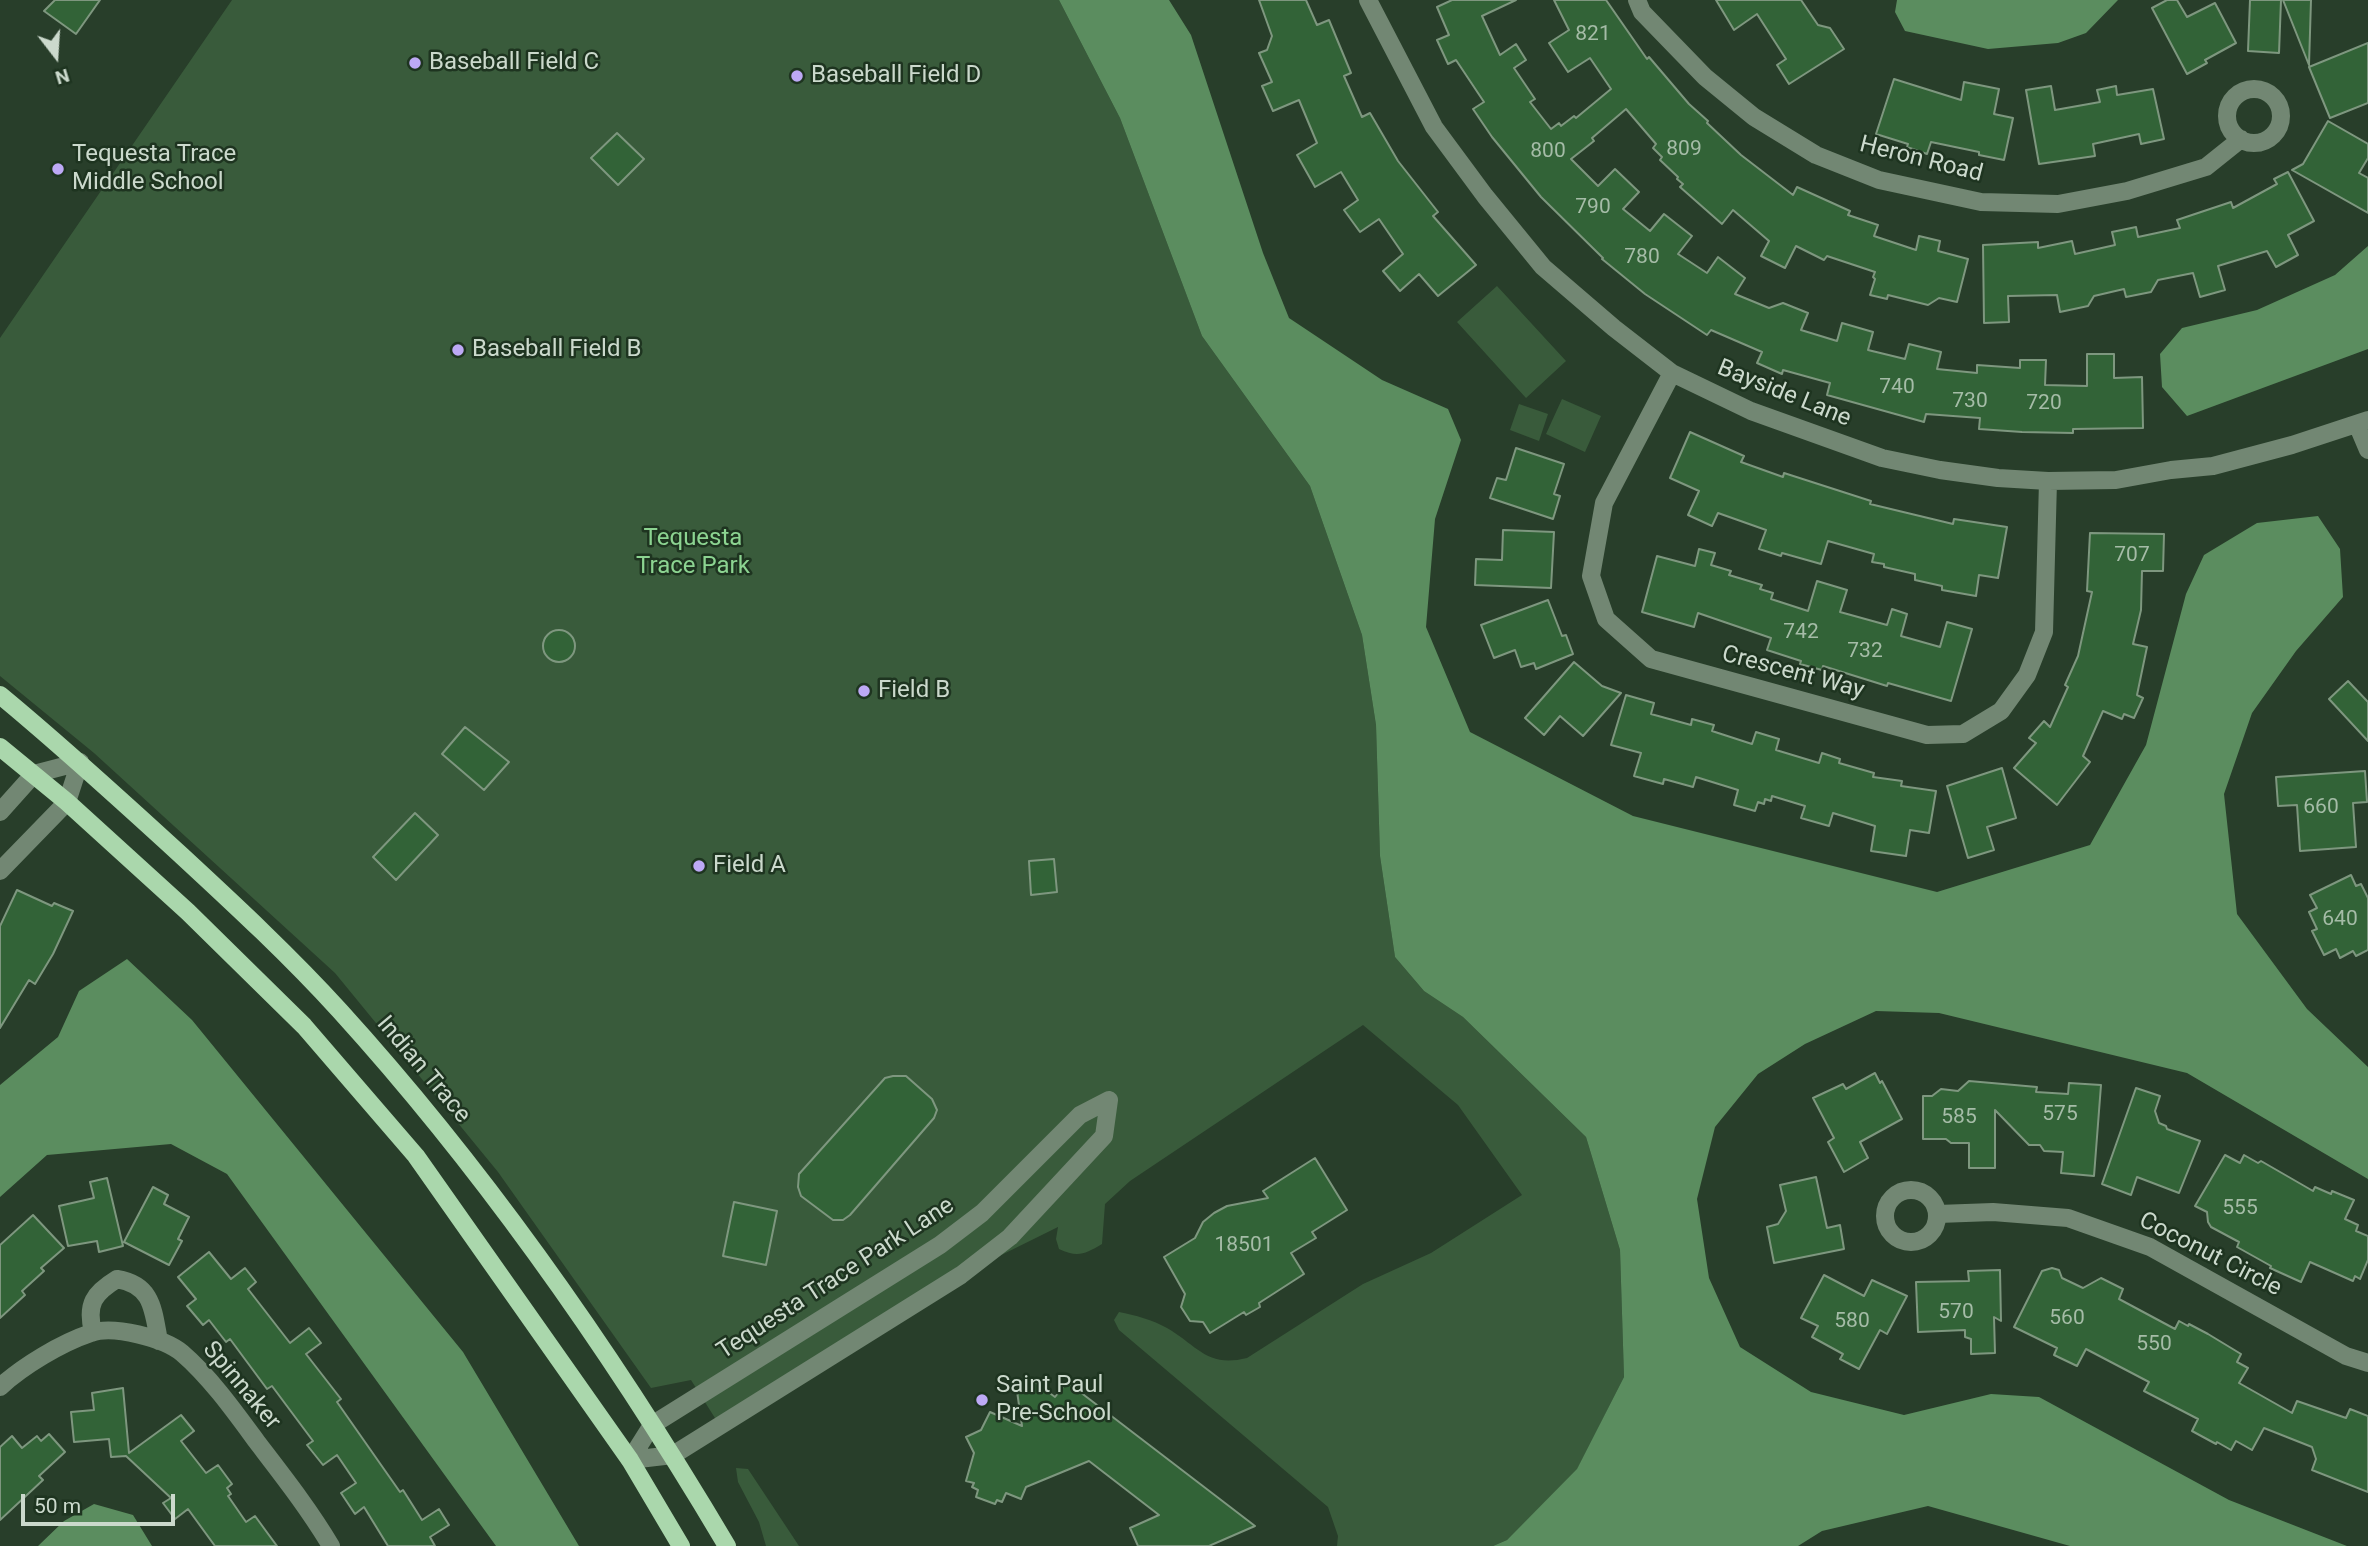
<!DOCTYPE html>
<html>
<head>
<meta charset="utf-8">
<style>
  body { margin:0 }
  #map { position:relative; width:2368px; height:1546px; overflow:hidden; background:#283e2a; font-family:Roboto,sans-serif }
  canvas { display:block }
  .north { position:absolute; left:21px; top:21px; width:70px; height:70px; -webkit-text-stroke:5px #1e3420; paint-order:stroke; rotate:163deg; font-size:19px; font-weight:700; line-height:28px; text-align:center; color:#cbd9cc }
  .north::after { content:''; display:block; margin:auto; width:24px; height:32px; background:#cbd9cc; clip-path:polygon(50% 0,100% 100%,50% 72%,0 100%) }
  .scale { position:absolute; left:21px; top:1494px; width:154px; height:32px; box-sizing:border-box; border:4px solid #cbd9cc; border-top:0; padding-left:9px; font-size:21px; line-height:24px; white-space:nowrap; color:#cbd9cc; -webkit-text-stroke:5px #1e3420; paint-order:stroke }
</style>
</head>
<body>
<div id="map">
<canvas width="2368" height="1546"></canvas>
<div class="north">N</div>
<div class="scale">50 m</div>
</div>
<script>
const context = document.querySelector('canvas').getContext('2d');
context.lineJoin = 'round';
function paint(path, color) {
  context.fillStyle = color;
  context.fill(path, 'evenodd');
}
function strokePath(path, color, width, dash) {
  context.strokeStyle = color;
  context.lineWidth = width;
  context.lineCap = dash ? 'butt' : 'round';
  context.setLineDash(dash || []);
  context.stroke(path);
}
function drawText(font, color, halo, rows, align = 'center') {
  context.font = font + ' Roboto,sans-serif';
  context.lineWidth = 5;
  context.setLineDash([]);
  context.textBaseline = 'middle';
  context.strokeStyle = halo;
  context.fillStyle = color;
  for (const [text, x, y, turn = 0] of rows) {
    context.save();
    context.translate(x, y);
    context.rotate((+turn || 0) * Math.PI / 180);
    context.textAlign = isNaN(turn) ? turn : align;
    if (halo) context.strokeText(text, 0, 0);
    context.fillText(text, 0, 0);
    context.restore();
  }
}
const green = new Path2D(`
  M232,0H1059L1120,118L1202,336L1310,486L1362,635L1376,725L1380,856L1395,957L1424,991L1463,1017L1586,1137L1620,1250L1624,1377L1577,1470L1507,1540L1493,1546H1337L1338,1536L1328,1507L1119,1330L1114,1320L1119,1312C1135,1315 1153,1320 1167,1328C1198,1346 1207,1368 1247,1358L1363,1284L1431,1253L1522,1195L1458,1105L1363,1025L1130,1181L1105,1204L1102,1244C1085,1254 1078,1258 1059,1249L1056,1239L1058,1227L961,1275L720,1426L691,1380L651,1388L498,1172L335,973L94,753L0,676V338Z
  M1497,286L1566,361L1526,398L1457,322Z
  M1562,399L1601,416L1585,452L1546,434Z
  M1519,404L1548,414L1539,441L1510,430Z
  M736,1468L748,1469L799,1546H766L759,1522L738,1482Z`);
const water = new Path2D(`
  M1059,0H1169L1191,35L1263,253L1289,318L1382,380L1448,409L1461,440L1435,519L1426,627L1470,732L1633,816L1937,892L2090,845L2146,745L2186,594L2204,555L2257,523L2318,516L2340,549L2343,597L2296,651L2252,713L2224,794L2237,914L2307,1009L2368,1067V1179L2187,1073L1939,1013L1876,1011L1805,1044L1758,1074L1715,1127L1697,1199L1709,1278L1740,1347L1811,1392L1904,1415L1991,1394L2039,1397L2229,1500L2347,1546H2070L1928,1506L1822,1531L1798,1546H1493L1507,1540L1577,1469L1624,1377L1620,1250L1586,1137L1463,1017L1424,991L1395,957L1380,856L1376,725L1362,635L1310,486L1202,336L1120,118Z
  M1897,0H2118L2086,33L2058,43L1988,49L1905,31L1895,12Z
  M2368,246V349L2187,416L2162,387L2160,354L2182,328L2257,310L2335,275Z
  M127,959L192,1020L463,1352L579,1546H496L227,1174L171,1144L47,1155L0,1197V1085L58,1037L79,991Z
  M94,1504L133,1515L152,1546H38L64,1521Z`);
const building = new Path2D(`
  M55,0H100L76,34L44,11Z
  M1259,0H1306L1317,25L1329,20L1351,73L1344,76L1362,117L1370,113L1398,161L1438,212L1433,216L1476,265L1438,296L1419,274L1400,291L1383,271L1403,254L1379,219L1360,232L1344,210L1358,200L1341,172L1315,187L1297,155L1317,143L1299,100L1273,111L1262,86L1272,82L1259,53L1267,50L1272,36Z
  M1452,0H1516L1482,16L1500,55L1516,44L1526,60L1514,68L1535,99L1530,102L1551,129L1559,123L1561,126L1574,116L1576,118L1611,89L1590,58L1568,72L1549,43L1569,30L1554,0H1606L1647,59L1649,57L1689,104L1708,121L1707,123L1741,155L1793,195L1797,187L1850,211L1848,215L1878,225L1874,236L1916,250L1919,236L1940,241L1938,251L1968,259L1957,302L1939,298L1928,305L1888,295L1887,299L1870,295L1875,279L1873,277L1875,272L1827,256L1824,260L1796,246L1785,268L1761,256L1769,241L1733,210L1722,224L1680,187L1683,184L1677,179L1678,177L1660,160L1662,157L1653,148L1656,144L1626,109L1592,138L1594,141L1571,159L1598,186L1615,169L1639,192L1623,209L1650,231L1664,214L1692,236L1678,254L1707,273L1718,257L1745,278L1735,294L1769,308L1783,303L1808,313L1801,330L1837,341L1842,323L1873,332L1868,350L1905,359L1909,344L1941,352L1937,369L1977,373V365L2020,368V360H2046L2045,385L2087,386V354H2114V378L2142,377L2143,428L2073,429V433L2022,432L1979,429L1980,418L1926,414L1924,422L1827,395L1830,383L1783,370L1782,374L1757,363L1762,352L1711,330L1707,335L1645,294L1602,259L1603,258L1541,197L1492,137L1473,109L1484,102L1456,60L1448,64L1437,40L1449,35L1437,7Z
  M1716,0H1801L1818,25L1830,28L1844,49L1789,84L1777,65L1786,59L1757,14L1734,30Z
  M2167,0H2177L2187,17L2215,3L2236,43L2205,60L2207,63L2187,74L2152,8Z
  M2250,0H2281L2279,53L2248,51Z
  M2283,0H2311L2309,65Z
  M2368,43V103L2330,118L2309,67Z
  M1894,79L1961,100L1964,82L1999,89L1994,114L2013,118L2004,160L1979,155V152L1931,142L1927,154L1907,147L1908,144L1876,134Z
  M2051,86L2055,110L2100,102L2097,90L2116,86L2117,95L2153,89L2164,139L2141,144L2139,134L2093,144L2095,156L2039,164L2026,90Z
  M2328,121L2368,144V158L2359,173L2368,178V213L2292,170L2303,164Z
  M617,133L644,159L618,185L591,158Z
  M2288,172L2314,221L2288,235L2298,255L2276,267L2267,251L2218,266L2225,290L2200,297L2193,273L2158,280L2151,292L2126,297L2124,289L2094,296L2088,306L2060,312L2057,295L2008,296L2009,322L1984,323L1983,245L2038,242V248L2072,241L2075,254L2115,245L2112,232L2136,227L2138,237L2180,228L2177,220L2231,202L2233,208L2277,184L2274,179Z
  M1690,432L1744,456L1741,462L1783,477L1784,473L1871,501L1870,504L1953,524L1954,519L2007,527L1998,578L1979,575L1976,596L1942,590V586L1915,580V574L1884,567V564L1872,562L1874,554L1828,541L1821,564L1782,553L1781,556L1759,549L1766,530L1718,513L1712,526L1688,515L1699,491L1670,478Z
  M1516,448L1564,464L1554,494L1560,496L1553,519L1490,498L1497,478L1506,480Z
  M1503,530L1554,532L1551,588L1475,585L1476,559L1502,560Z
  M2090,533L2164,534L2163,571H2142L2141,610L2133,644L2147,647L2137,695L2143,698L2134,718L2124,714L2122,719L2103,711L2083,756L2090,762L2057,805L2014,768L2036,743L2029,738L2044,721L2050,727L2068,687L2065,685L2078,656L2092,592L2087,591Z
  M1699,549L1715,553L1711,565L1731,571L1729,575L1762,585L1760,589L1773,593L1771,599L1808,611L1817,581L1847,590L1840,612L1887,625L1892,609L1907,614L1901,636L1940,647L1947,622L1972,629L1951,701L1888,683L1887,686L1823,666L1822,670L1800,664L1801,661L1767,650L1771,638L1698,613L1694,627L1642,612L1657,556L1695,566Z
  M1548,600L1562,636L1566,635L1573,654L1536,669L1534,663L1521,667L1515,650L1494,658L1481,625Z
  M543 646a16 16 0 1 1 32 0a16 16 0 1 1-32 0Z
  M1574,662L1602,686L1621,693L1583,736L1560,716L1544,735L1525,718Z
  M2348,681L2368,702V741L2329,699Z
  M1626,695L1654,703L1651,714L1691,725L1692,719L1714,725L1712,731L1752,744L1756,732L1779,739L1776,750L1819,763L1822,753L1840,759L1839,763L1874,773L1873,777L1902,781L1901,786L1936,791L1929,833L1910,830L1906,856L1871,851L1875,826L1833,813L1829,826L1801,818L1805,806L1772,796L1771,801L1765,799L1764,804L1758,802L1755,811L1734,805L1738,790L1696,777L1693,787L1664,779L1663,784L1634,776L1641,753L1611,745Z
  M465,727L509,762L484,790L442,754Z
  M2002,768L2016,818L1987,827L1994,850L1968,858L1947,786Z
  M2365,771L2367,802L2353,803L2356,847L2300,851L2297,805L2278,806L2276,777Z
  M415,813L438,835L396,880L373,857Z
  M1054,859L1057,892L1031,895L1029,861Z
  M2351,875L2356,886L2361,884L2368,898V950L2356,956L2353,951L2340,958L2336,949L2324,955L2312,931L2317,929L2309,912L2317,908L2310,895Z
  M17,890L52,906L54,903L73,911L53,954L35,984L29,980L0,1028V926Z
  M1875,1073L1880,1083L1882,1081L1902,1119L1860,1142L1868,1158L1844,1172L1828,1142L1834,1138L1813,1098L1843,1084L1846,1089Z
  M893,1076H906L932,1099L937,1110L934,1118L850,1215L843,1220H833L801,1196L798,1187L799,1174L885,1078Z
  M1969,1081L2037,1087L2036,1092L2068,1094L2069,1083L2101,1085L2094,1176L2061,1173L2063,1152L2044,1151L2040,1145H2029L1995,1110V1168H1969V1143H1951L1946,1139H1923V1096H1932L1941,1089L1958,1091Z
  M2136,1088L2160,1096L2155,1111L2159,1123L2166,1126L2167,1129L2200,1141L2179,1193L2137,1177L2131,1195L2102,1184Z
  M2225,1155L2240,1163L2244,1155L2258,1163L2261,1161L2313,1191L2315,1187L2331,1194L2332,1191L2354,1200L2345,1219L2358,1225L2356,1231L2368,1236V1260L2360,1279L2355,1276L2353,1281L2310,1262L2301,1282L2270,1268L2271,1266L2237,1247L2239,1242L2211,1227L2208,1222L2207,1212L2195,1206Z
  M1315,1158L1347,1210L1312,1232L1316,1238L1291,1253L1304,1274L1259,1303L1260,1307L1246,1315L1244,1312L1210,1333L1203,1322L1190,1321L1181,1307L1185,1294L1164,1257L1195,1238L1203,1222L1214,1213L1227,1206L1268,1198L1263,1191Z
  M1816,1177L1827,1228L1840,1225L1844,1249L1774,1263L1767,1227L1778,1224L1786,1211L1780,1185Z
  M107,1178L123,1246L99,1252L97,1241L68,1246L59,1206L94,1198L90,1182Z
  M153,1187L168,1195L164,1204L189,1217L178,1239L182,1241L169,1265L124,1242Z
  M734,1202L777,1211L766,1265L723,1256Z
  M33,1215L64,1248L41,1268L44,1271L22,1291L25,1295L0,1318V1245Z
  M209,1252L231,1279L245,1268L256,1282L248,1289L290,1343L309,1328L321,1343L306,1354L341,1399L337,1402L400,1492L403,1490L422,1520L439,1509L449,1525L430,1537L435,1546H388L364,1507L355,1514L341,1493L356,1483L337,1455L323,1465L307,1445L313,1441L272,1386L267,1389L230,1339L226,1342L209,1320L203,1325L187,1306L196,1299L178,1277Z
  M2052,1268L2059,1270L2062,1278L2083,1288L2101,1278L2123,1289L2119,1299L2175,1329L2179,1321L2188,1326L2189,1324L2208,1334L2241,1354L2237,1362L2248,1368L2239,1383L2292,1413L2297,1401L2346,1418L2350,1409L2368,1416V1492L2312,1470L2316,1459L2312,1447L2264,1428L2252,1450L2236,1441L2231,1450L2217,1442L2216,1444L2192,1431L2198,1419L2144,1391L2149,1382L2086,1349L2077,1366L2054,1355L2057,1348L2014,1327L2042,1271Z
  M2000,1270L2001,1321L1994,1317L1995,1353L1971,1354V1339L1965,1337V1330L1918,1332L1916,1282L1969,1281L1968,1271Z
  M1824,1275L1864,1296L1872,1280L1907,1296L1887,1334L1880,1330L1859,1369L1840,1359L1843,1354L1812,1337L1818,1326L1801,1318Z
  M1032,1380L1055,1397L1067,1382L1255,1526L1209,1546H1138L1130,1528L1159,1515L1089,1461L1026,1487L1021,1499L1006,1493L1002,1502L997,1500L995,1504L976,1497L978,1490L972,1487L974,1483L966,1481L974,1453L966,1437L981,1430L990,1412L1022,1426L1017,1391Z
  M123,1388L129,1453L181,1415L194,1431L181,1441L206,1473L218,1465L232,1484L227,1488L231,1494L228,1496L246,1522L255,1516L277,1546H215L188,1509L175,1519L163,1503L171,1498L126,1456L111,1457L109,1439L74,1442L71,1412L94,1410L92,1393Z
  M49,1434L65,1452L39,1476L43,1480L0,1520V1447L12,1436L22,1448L37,1436L41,1441Z`);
const minor = new Path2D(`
  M1368,0L1434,127L1485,196L1543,267L1614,328L1672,373L1751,411L1882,458L1940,470L1998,478L2048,481L2116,480L2171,470L2213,466L2292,445L2368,420
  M1637,0L1642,12L1705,77L1754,117L1816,155L1879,180L1981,202L2058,204L2127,191L2206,167L2241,139
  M2227 116a27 27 0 1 1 54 0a27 27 0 1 1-54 0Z
  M1672,373L1604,503L1591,576L1606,619L1651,659L1927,735L1963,734L2001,711L2027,675L2044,632L2048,481
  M2357,424L2368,450
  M0,812L34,774L80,762
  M0,871L67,802L80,762
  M1885 1216a26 26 0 1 1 52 0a26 26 0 1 1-52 0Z
  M1938,1214L1993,1212L2068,1218L2150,1247L2346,1356L2368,1363
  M93,1332C86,1304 94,1293 117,1279C153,1285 153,1310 159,1341
  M0,1387C23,1366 61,1343 91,1333C113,1325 164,1338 182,1353C210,1377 235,1412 257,1442C283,1476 309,1509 331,1546
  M630,1460L673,1455L961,1275L1010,1237L1104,1136L1109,1100
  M630,1460L652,1425L940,1245L982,1213L1080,1115L1109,1100`);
const major = new Path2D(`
  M0,695C63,747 122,801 182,856C236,906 290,956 340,1011C487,1173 615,1357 727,1546
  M0,747L67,802L188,912L304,1026L416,1156L630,1460L681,1546`);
const markers = [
  [415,63,7,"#bda9f5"],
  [797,76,7,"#bda9f5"],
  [58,169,7,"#bda9f5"],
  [458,350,7,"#bda9f5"],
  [864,691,7,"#bda9f5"],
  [699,866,7,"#bda9f5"],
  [982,1400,7,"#bda9f5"]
];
const numberNames = [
  ["821",1593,35],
  ["809",1684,150],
  ["800",1548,152],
  ["790",1593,208],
  ["780",1642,258],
  ["740",1897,388],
  ["730",1970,402],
  ["720",2044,404],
  ["707",2132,556],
  ["742",1801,633],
  ["732",1865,652],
  ["660",2321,808],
  ["640",2340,920],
  ["575",2060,1115],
  ["585",1959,1118],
  ["555",2240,1209],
  ["18501",1244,1246],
  ["570",1956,1313],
  ["560",2067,1319],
  ["580",1852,1322],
  ["550",2154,1345]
];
const poiNames = [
  ["Baseball Field C",429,63],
  ["Baseball Field D",811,76],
  ["Tequesta Trace",72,155],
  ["Middle School",72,183],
  ["Baseball Field B",472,350],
  ["Field B",878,691],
  ["Field A",713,866],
  ["Saint Paul",996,1386],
  ["Pre-School",996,1414]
];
const streetNames = [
  ["Heron Road",1921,160,14],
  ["Bayside Lane",1784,394,22],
  ["Crescent Way",1793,673,15],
  ["Indian Trace",423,1070,50],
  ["Coconut Circle",2210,1255,27],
  ["Tequesta Trace Park Lane",836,1279,-33],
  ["Spinnaker",241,1386,50]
];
const parkNames = [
  ["Tequesta",693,539],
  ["Trace Park",693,567]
];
paint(green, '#395b3b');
paint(water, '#5b8d5f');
paint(building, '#326337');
strokePath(building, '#7e977f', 2);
strokePath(minor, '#728773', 18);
strokePath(major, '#aad7ac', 18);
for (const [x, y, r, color] of markers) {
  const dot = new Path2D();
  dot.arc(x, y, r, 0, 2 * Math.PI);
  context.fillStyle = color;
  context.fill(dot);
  strokePath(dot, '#1e3420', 2.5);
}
drawText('21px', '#a5bca7', null, numberNames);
drawText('24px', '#cbd9cc', '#1e3420', poiNames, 'left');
drawText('24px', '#cbd9cc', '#1e3420', streetNames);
drawText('24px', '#8cd491', '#1e3420', parkNames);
</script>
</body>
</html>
